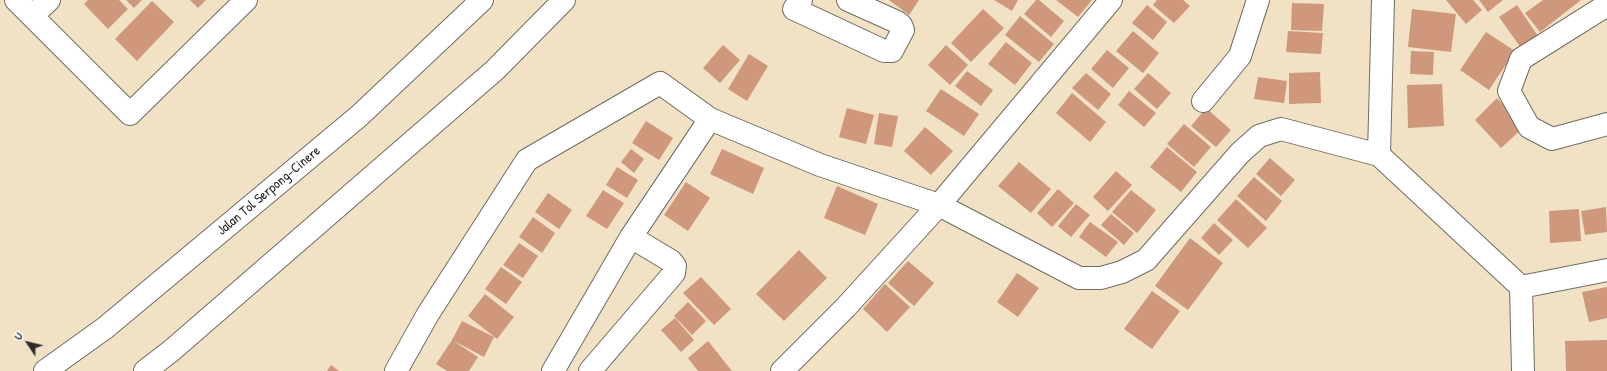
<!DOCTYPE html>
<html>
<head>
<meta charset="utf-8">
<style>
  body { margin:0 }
  #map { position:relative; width:1607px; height:371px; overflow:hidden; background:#f1e2c5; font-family:"Patrick Hand",sans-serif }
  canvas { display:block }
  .north { position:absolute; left:8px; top:323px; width:40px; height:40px; -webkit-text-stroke:3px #fff; paint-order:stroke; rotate:305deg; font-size:11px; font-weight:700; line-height:16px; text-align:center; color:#2b2b2b }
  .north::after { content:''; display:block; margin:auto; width:14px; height:18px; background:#2b2b2b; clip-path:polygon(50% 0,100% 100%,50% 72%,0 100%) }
</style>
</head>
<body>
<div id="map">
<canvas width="1607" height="371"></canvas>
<div class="north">U</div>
</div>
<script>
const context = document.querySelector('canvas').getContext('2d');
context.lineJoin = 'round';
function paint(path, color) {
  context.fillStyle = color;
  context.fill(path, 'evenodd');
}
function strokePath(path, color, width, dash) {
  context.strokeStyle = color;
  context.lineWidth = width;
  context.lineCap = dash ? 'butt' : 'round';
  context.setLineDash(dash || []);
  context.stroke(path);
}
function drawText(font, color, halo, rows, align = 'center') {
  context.font = font + ' "Patrick Hand",sans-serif';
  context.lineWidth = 4;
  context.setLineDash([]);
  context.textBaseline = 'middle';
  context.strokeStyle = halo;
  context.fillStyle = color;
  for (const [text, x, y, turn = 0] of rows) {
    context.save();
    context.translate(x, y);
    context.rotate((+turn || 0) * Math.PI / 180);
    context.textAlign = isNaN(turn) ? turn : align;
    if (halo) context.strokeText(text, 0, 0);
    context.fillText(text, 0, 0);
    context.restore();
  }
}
const building = new Path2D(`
  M88,0H119L128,9L108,29L84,4Z
  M126,0H142L134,8Z
  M190,0H206L198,8Z
  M889,0H919L909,15Z
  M994,0H1018L1012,11Z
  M1036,0H1039L1064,21L1051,37L1024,14Z
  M1056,0H1092L1078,17Z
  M1157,0H1183L1190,6L1174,23L1153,5Z
  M1446,0H1473L1482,10L1466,24Z
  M1479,0H1503L1488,12Z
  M1543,0H1581L1540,32L1525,13Z
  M152,1L174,22L137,61L115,39Z
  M1292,3L1324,4L1322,31L1291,30Z
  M1147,5L1167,22L1153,40L1132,23Z
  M1517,5L1538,36L1521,48L1499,17Z
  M983,9L1004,28L971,62L951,43Z
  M1412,9L1456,14L1451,52L1408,47Z
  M1020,16L1054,44L1039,62L1005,35Z
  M1133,31L1159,53L1143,73L1116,51Z
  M1288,31L1323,33L1321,54L1286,52Z
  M1486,32L1515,51L1489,90L1460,70Z
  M1006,42L1032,63L1015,85L988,64Z
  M723,45L740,60L720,83L703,68Z
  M946,45L968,65L950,85L928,65Z
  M1107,50L1129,68L1113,88L1091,69Z
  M1411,51L1434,52L1433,75L1410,74Z
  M749,54L768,66L747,101L728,89Z
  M967,71L993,90L981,106L955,86Z
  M1320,72L1321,103L1289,104V73Z
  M1086,73L1111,94L1098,110L1072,88Z
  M1148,73L1171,93L1157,109L1134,89Z
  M1258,77L1287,81L1284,103L1254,99Z
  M1442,84L1444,126L1408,128L1407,85Z
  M941,89L979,114L964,136L926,111Z
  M1129,91L1156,113L1144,127L1118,105Z
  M1072,93L1106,122L1090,142L1056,113Z
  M1497,98L1524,127L1501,148L1475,120Z
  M847,108L874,115L866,144L839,137Z
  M1206,108L1231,130L1216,147L1191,126Z
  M879,113L898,116L892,147L874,144Z
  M646,121L673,138L659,160L632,143Z
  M1184,124L1211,147L1194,167L1167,144Z
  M925,127L953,151L931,175L904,151Z
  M1167,147L1197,172L1181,192L1150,167Z
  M631,149L644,159L634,173L621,162Z
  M722,149L764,168L753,194L710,174Z
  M1270,158L1295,180L1281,196L1256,174Z
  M1019,162L1051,189L1031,213L998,186Z
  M617,167L638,180L627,198L606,185Z
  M1116,171L1132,185L1108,211L1093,197Z
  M1254,177L1282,201L1266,221L1237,196Z
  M686,182L710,198L688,231L664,215Z
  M837,186L878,204L865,235L824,218Z
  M1058,189L1074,203L1052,227L1037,213Z
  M603,190L624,203L607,229L586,216Z
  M1131,190L1156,210L1137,233L1112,212Z
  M548,193L572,210L559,229L535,212Z
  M1236,199L1267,228L1248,248L1217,220Z
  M1076,204L1090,215L1071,237L1058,226Z
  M1606,207L1607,232L1585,235L1581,211Z
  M1579,209L1581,241L1550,243L1549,211Z
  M1111,214L1134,233L1124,245L1101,225Z
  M533,217L555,233L542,253L519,237Z
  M1090,222L1118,242L1106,257L1079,237Z
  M1214,223L1233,240L1219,255L1201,238Z
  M1190,238L1223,263L1188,310L1155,286Z
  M519,243L538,256L523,278L503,265Z
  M799,250L827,278L784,321L756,294Z
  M908,261L934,283L914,306L888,283Z
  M501,267L522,282L506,304L485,289Z
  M1017,273L1039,288L1018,317L997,302Z
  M701,277L731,309L714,325L683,293Z
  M885,284L910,307L887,332L863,309Z
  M1607,287V318L1589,322L1582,292Z
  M1152,291L1180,311L1152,349L1124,329Z
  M485,294L514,317L497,339L468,316Z
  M688,302L706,321L692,335L674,316Z
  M675,318L694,340L681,352L661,330Z
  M462,321L494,337L484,357L452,340L478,357L469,371H447L436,364L452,340Z
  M1607,340V371H1566L1565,341Z
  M708,341L732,371H698L688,358Z
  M331,365L339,371H327Z`);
const minor = new Path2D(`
  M16,0L130,114L246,0
  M801,0L794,9L884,51H892L903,30L901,25L897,22L848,0
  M1607,5L1521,59L1509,91L1529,127L1552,139L1607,124
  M32,16L49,0
  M1203,101L1240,56L1258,0
  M1379,155L1383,0
  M1521,287L1607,270
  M396,371L428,314L527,160L660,83L710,119L820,165L939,205L1079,278H1101L1122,272L1146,260L1240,153L1259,136L1281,129L1379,155L1521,287L1523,371
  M553,371L631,237L710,119
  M590,371L674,273L675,266L671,261L631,237
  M782,371L846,307L939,205L1111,0`);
const motorway = new Path2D(`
  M45,371L105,328L359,116L482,0
  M145,371L171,351L495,70L564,0`);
const streetNames = [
  ["Jalan Tol Serpong–Cinere",269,191,-40]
];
paint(building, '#cf977c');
strokePath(minor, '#706b61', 24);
strokePath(motorway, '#706b61', 24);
strokePath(minor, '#fff', 22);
strokePath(motorway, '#fff', 22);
drawText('14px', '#2b2b2b', '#fff', streetNames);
</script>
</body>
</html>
